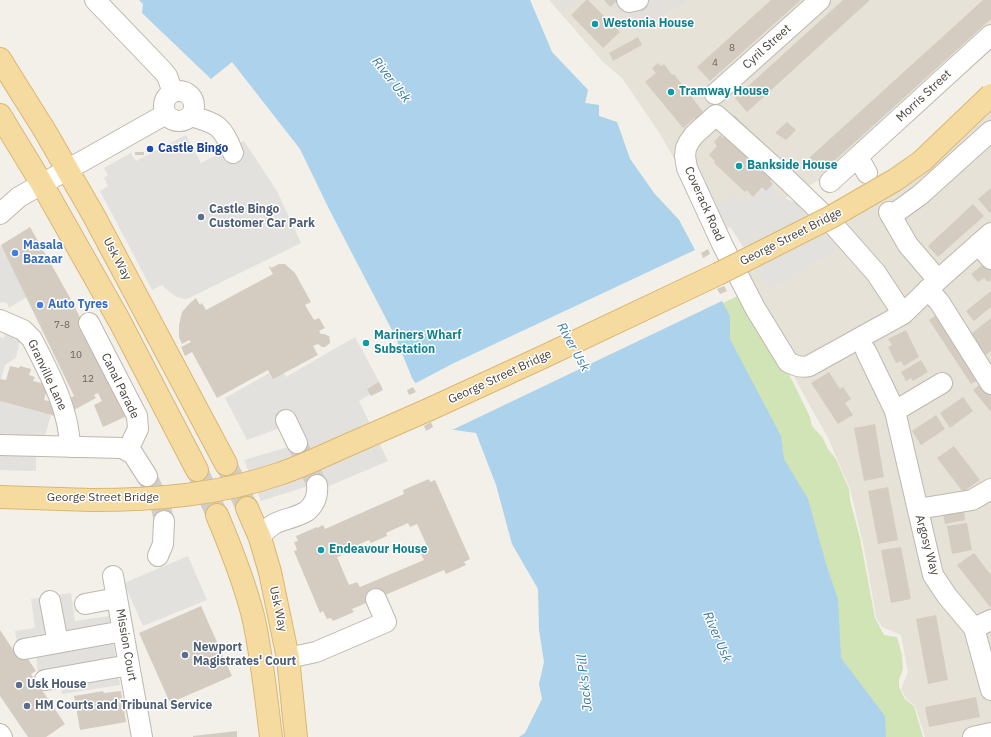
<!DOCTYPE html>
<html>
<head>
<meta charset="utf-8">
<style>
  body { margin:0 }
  canvas { display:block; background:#f3f0ea }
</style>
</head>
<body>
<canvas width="991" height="737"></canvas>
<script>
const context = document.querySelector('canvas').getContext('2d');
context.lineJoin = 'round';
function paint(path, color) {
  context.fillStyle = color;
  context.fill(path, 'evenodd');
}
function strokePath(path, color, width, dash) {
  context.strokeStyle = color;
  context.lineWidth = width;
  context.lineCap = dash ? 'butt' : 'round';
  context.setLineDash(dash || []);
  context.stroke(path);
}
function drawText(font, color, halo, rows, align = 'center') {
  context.font = font + ' "IBM Plex Sans",sans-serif';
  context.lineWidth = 3;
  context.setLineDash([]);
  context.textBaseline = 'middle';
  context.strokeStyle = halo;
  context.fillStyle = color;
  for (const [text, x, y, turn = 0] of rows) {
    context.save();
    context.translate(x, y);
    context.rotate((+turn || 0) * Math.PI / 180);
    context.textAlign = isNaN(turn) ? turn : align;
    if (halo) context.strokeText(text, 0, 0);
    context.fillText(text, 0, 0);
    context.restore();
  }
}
const residential = new Path2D(`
  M549,0H604L610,7L639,34L647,27L689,0H991V39L829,175L717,234L660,134L622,78L602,61Z
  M991,95V737H925L915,706L906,698L901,689L908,672L901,635L882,627L876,617L864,548L850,489L828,438L800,388L739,264L831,217Z`);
const industrial = new Path2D(`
  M604,0H689L647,27L639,34L610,7Z`);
const green = new Path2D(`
  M530,0L552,52L588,90L585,103L599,105V116L617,122L630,159L654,193L679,220L723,303L748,291L780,358L793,382L810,417L812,426L823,438L828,449L836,459L849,489L850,500L860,538L875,618L884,635L897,637L902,655L903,669L899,680V687L905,699L914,706L923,737H819L736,522Z`);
const parking = new Path2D(`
  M555,0H579L566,12Z
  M186,135L201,163L244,141L277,191L301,243L189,298L185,299L177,297L167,290L162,285L152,290L100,191L108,186L104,178L108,175L104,168L131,153L136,161Z
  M772,186L777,195L797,203L844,245L770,289L717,206L736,194L741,202Z
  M1,245L27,297L9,308L7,303L4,302L0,303V248Z
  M5,334L20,339L16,358L5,365L1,379H0V337L4,338Z
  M355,337L382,387L359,401L388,461L322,489L308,486L261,501L244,460L295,445L286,426L247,440L225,398L280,367L286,377Z
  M0,401L51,415L45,436L0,434Z
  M0,452H36V471L0,470Z
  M188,556L207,600L143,626L124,583Z
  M71,593L75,621L109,616L120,685L62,694L59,671L38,674L36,655L17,643L15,631L35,628L31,599Z`);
const water = new Path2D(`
  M139,0H530L552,52L588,90L585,103L599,105V116L617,122L630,159L654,193L679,220L730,316V339L781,436L784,459L808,499L826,564L838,599L841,658L885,716L886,737H519L525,733L542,699L539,684L544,662L539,630L538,589L512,544L496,485L476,433L447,429L412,378L395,336L329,209L300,149L232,62L211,79L142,13L143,4Z`);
const pier = new Path2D(`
  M697,249L724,300L450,431L446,430L414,384L454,363Z`);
const building = new Path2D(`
  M586,0H588L620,32L603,48L571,15Z
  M604,0H618L610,7Z
  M771,0H801L710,81L697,67Z
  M843,0H870L747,112L735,98Z
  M983,0H991V19L822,172L809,158Z
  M638,37L642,45L613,61L609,53Z
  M658,63L661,66L664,64L672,75L674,74L704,113L699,122L695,118L683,128L645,82L656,73L652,68Z
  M734,115L781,160L777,164L730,119Z
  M787,122L796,130L786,140L775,133Z
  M720,135L723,138L725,135L772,179L770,181L773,184L766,191L762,187L753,197L747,190L745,192L714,163L715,161L709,155L717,146L714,142Z
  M135,152H144V155H135Z
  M991,188V212L990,213L978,199Z
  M973,204L984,216L938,257L928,246Z
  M30,227L73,303L127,416L103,427L94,405L102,401L98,393L94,395L96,398L74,410L68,399L74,396L1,245Z
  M708,249L710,254L703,258L701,253Z
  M986,262L991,267V280L988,282L984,278L978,282L971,274Z
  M279,264H285L295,273L311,302L305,305L314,320L319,318L325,328L319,331L321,334H324L329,336L330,341V343L325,347H322L318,344L313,346L318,355L273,379L268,370L217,398L192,352L185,356L181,347L191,342L189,340L182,344L179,337V325L182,312L190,303L196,298L200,305L202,303L206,310L273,274L269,267L270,266L271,268Z
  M724,286L727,291L720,294L717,289Z
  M991,291V307L974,321L966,311Z
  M939,313L982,378L971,384L929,320Z
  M991,318V351L983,357L967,337Z
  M906,330L919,357L904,366L901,361L896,363L888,347L892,345L888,339Z
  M367,339L370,344L365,347L363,342Z
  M921,360L928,372L913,381L911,378L906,381L901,372Z
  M10,366L19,368L20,366L31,369L29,375L35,377L33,381L45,384L47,389L44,400L53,402L55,416L0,401V379L6,380Z
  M829,372L840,389L843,387L851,399L845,403L853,415L838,424L811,383Z
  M379,382L383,390L371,396L367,389Z
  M983,382L991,391V412L973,390Z
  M413,387L416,392L409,395L407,390Z
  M963,397L973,411L950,428L940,413Z
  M936,415L945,429L921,445L912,431Z
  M431,422L433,427L426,431L424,426Z
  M875,424L884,477L864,481L854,428Z
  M954,446L980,480L963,492L937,458Z
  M429,479L430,482L435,480L470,559L464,562L466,565L446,574L444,570L352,609L354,612L333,621L331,618L327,619L323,611L320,613L294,551L297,550L294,542L298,541L296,536L317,527V528L323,525L325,529L404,494L403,490ZM408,523L410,527L417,524L429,550L421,554L424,560L360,587L357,582L349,585L337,557L345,554L344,551L369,540L371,543L387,536L386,533Z
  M888,487L898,540L878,544L868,491Z
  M963,505L965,520L945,524L942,509Z
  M967,523L972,550L952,554L947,526Z
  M901,547L911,599L891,603L881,550Z
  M974,553L991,575V607H990L957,565Z
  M201,606L232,676L170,703L139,633Z
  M936,615L948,680L928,684L916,619Z
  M0,630L18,657L24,653L36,671L31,674L65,724L46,737H28L0,696Z
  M103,691L104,693L121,691L126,722L80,730L74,696Z
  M976,697L980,717L929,727L925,707Z
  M237,731V737H193V736Z`);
const minorTunnel = new Path2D(`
  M297,443L317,485
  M147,476L160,503L164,521`);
const majorTunnel = new Path2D(`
  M226,464L247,508
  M197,470L217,515`);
const minor = new Path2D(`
  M95,0L163,71L167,76L173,92
  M627,0L629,2L638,0
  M164 106a15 15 0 1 1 30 0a15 15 0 1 1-30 0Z
  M715,94L820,0
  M191,116C218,124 223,126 233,153
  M858,157L867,173
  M830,182L991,35
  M889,212L908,245L938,280
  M0,214L19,197L166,114
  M891,216L920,195L991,131
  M978,244L991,259
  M928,289L940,303L991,384
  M903,314L876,273L830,221L776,169L716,115L694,135L689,142L686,148L685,156L687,168L723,246L755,308L788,362C795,366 801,368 809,366L903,314L938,280L991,233
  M0,320L23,330L32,339C49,373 69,408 70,447
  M89,323L137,416L138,429L128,450
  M866,351L895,411L933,575L947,596L974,628L991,690
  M895,411L942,383
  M286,420L297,443
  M0,445L122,448L133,454L147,476
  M918,509L972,500L991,489
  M260,538C275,516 287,523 307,511C315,504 318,495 317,485
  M158,556L163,544L164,521
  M113,576L142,737
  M50,601L58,643
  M85,604L117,598
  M974,628L991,620
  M24,649L123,631
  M288,658L316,652L386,622L376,599
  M45,680L129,665
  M0,734L2,737
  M973,737L991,733`);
const major = new Path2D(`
  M0,59L45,131L94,216L226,464
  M0,115L42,184L119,320L197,470
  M430,409L543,357L718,274
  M0,497L91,500
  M247,508L260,538L270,572L288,658L296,737
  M217,515C231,548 244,581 253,616C262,656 266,697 271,737`);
const majorBridge = new Path2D(`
  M718,274L831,217L895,180L922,161L991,95
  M91,500C155,500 218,495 279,474C300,467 321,457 341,448C371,435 400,422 430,409`);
const markers = [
  [595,24,4,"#0f9aa8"],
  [671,92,4,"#0f9aa8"],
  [150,149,4,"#1a4fb4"],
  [739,166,4,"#0f9aa8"],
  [201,217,4,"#5c6f8a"],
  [15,253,4,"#3f7fe0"],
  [40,305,4,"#3f7fe0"],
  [366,343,4,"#0f9aa8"],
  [321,550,4,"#0f9aa8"],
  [185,655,4,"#5c6f8a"],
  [19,685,4,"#5c6f8a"],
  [27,706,4,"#5c6f8a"]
];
const numberNames = [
  ["8",732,48],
  ["4",715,63],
  ["7-8",62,325],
  ["10",76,355],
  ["12",88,379]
];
const cultureNames = [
  ["Westonia House",603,24],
  ["Tramway House",679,92],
  ["Bankside House",747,166],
  ["Mariners Wharf",374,336],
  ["Substation",374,350],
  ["Endeavour House",329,550]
];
const streetNames = [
  ["Cyril Street",767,47,-42],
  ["Morris Street",924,96,-43],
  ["Coverack Road",704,204,66],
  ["George Street Bridge",791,237,-27],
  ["Usk Way",117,259,62],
  ["Granville Lane",47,375,65],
  ["George Street Bridge",500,377,-25],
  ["Canal Parade",120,386,64],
  ["George Street Bridge",103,498],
  ["Argosy Way",927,545,75],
  ["Usk Way",278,609,78],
  ["Mission Court",126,645,80]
];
const transitNames = [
  ["Castle Bingo",158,149]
];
const serviceNames = [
  ["Castle Bingo",209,210],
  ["Customer Car Park",209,224],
  ["Newport",193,648],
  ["Magistrates' Court",193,662],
  ["Usk House",27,685],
  ["HM Courts and Tribunal Service",35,706]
];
const shopNames = [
  ["Masala",23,246],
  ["Bazaar",23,260],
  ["Auto Tyres",48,305]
];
const waterNames = [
  ["River Usk",391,80,52],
  ["River Usk",573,347,61],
  ["River Usk",717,637,67],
  ["Jack's Pill",585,683,-96]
];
paint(residential, '#e7e2d8');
paint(industrial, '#e3dfdb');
paint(green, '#d1e4b6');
paint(parking, '#e2e1de');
paint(water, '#acd3eb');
paint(pier, '#f3f0ea');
paint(building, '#d4ccc0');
strokePath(minorTunnel, '#d1cdc7', 20, [20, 10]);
strokePath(majorTunnel, '#d1cdc7', 22, [22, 11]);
strokePath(minor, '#beb8ad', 22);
strokePath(major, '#dab772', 24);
strokePath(minor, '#fff', 20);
strokePath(major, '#f6dba1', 22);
strokePath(majorBridge, '#dab772', 24, []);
strokePath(majorBridge, '#f6dba1', 22);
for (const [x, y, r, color] of markers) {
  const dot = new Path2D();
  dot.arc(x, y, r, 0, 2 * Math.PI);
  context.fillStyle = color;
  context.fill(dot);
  strokePath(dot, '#fff', 1.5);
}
drawText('10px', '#6a645b', null, numberNames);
drawText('bold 12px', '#0d838f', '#fff', cultureNames, 'left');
drawText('12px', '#474139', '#fff', streetNames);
drawText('bold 12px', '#164399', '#fff', transitNames, 'left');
drawText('bold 12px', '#4e5e75', '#fff', serviceNames, 'left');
drawText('bold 12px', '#366cbe', '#fff', shopNames, 'left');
drawText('italic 13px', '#387aa2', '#fff', waterNames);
</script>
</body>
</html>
